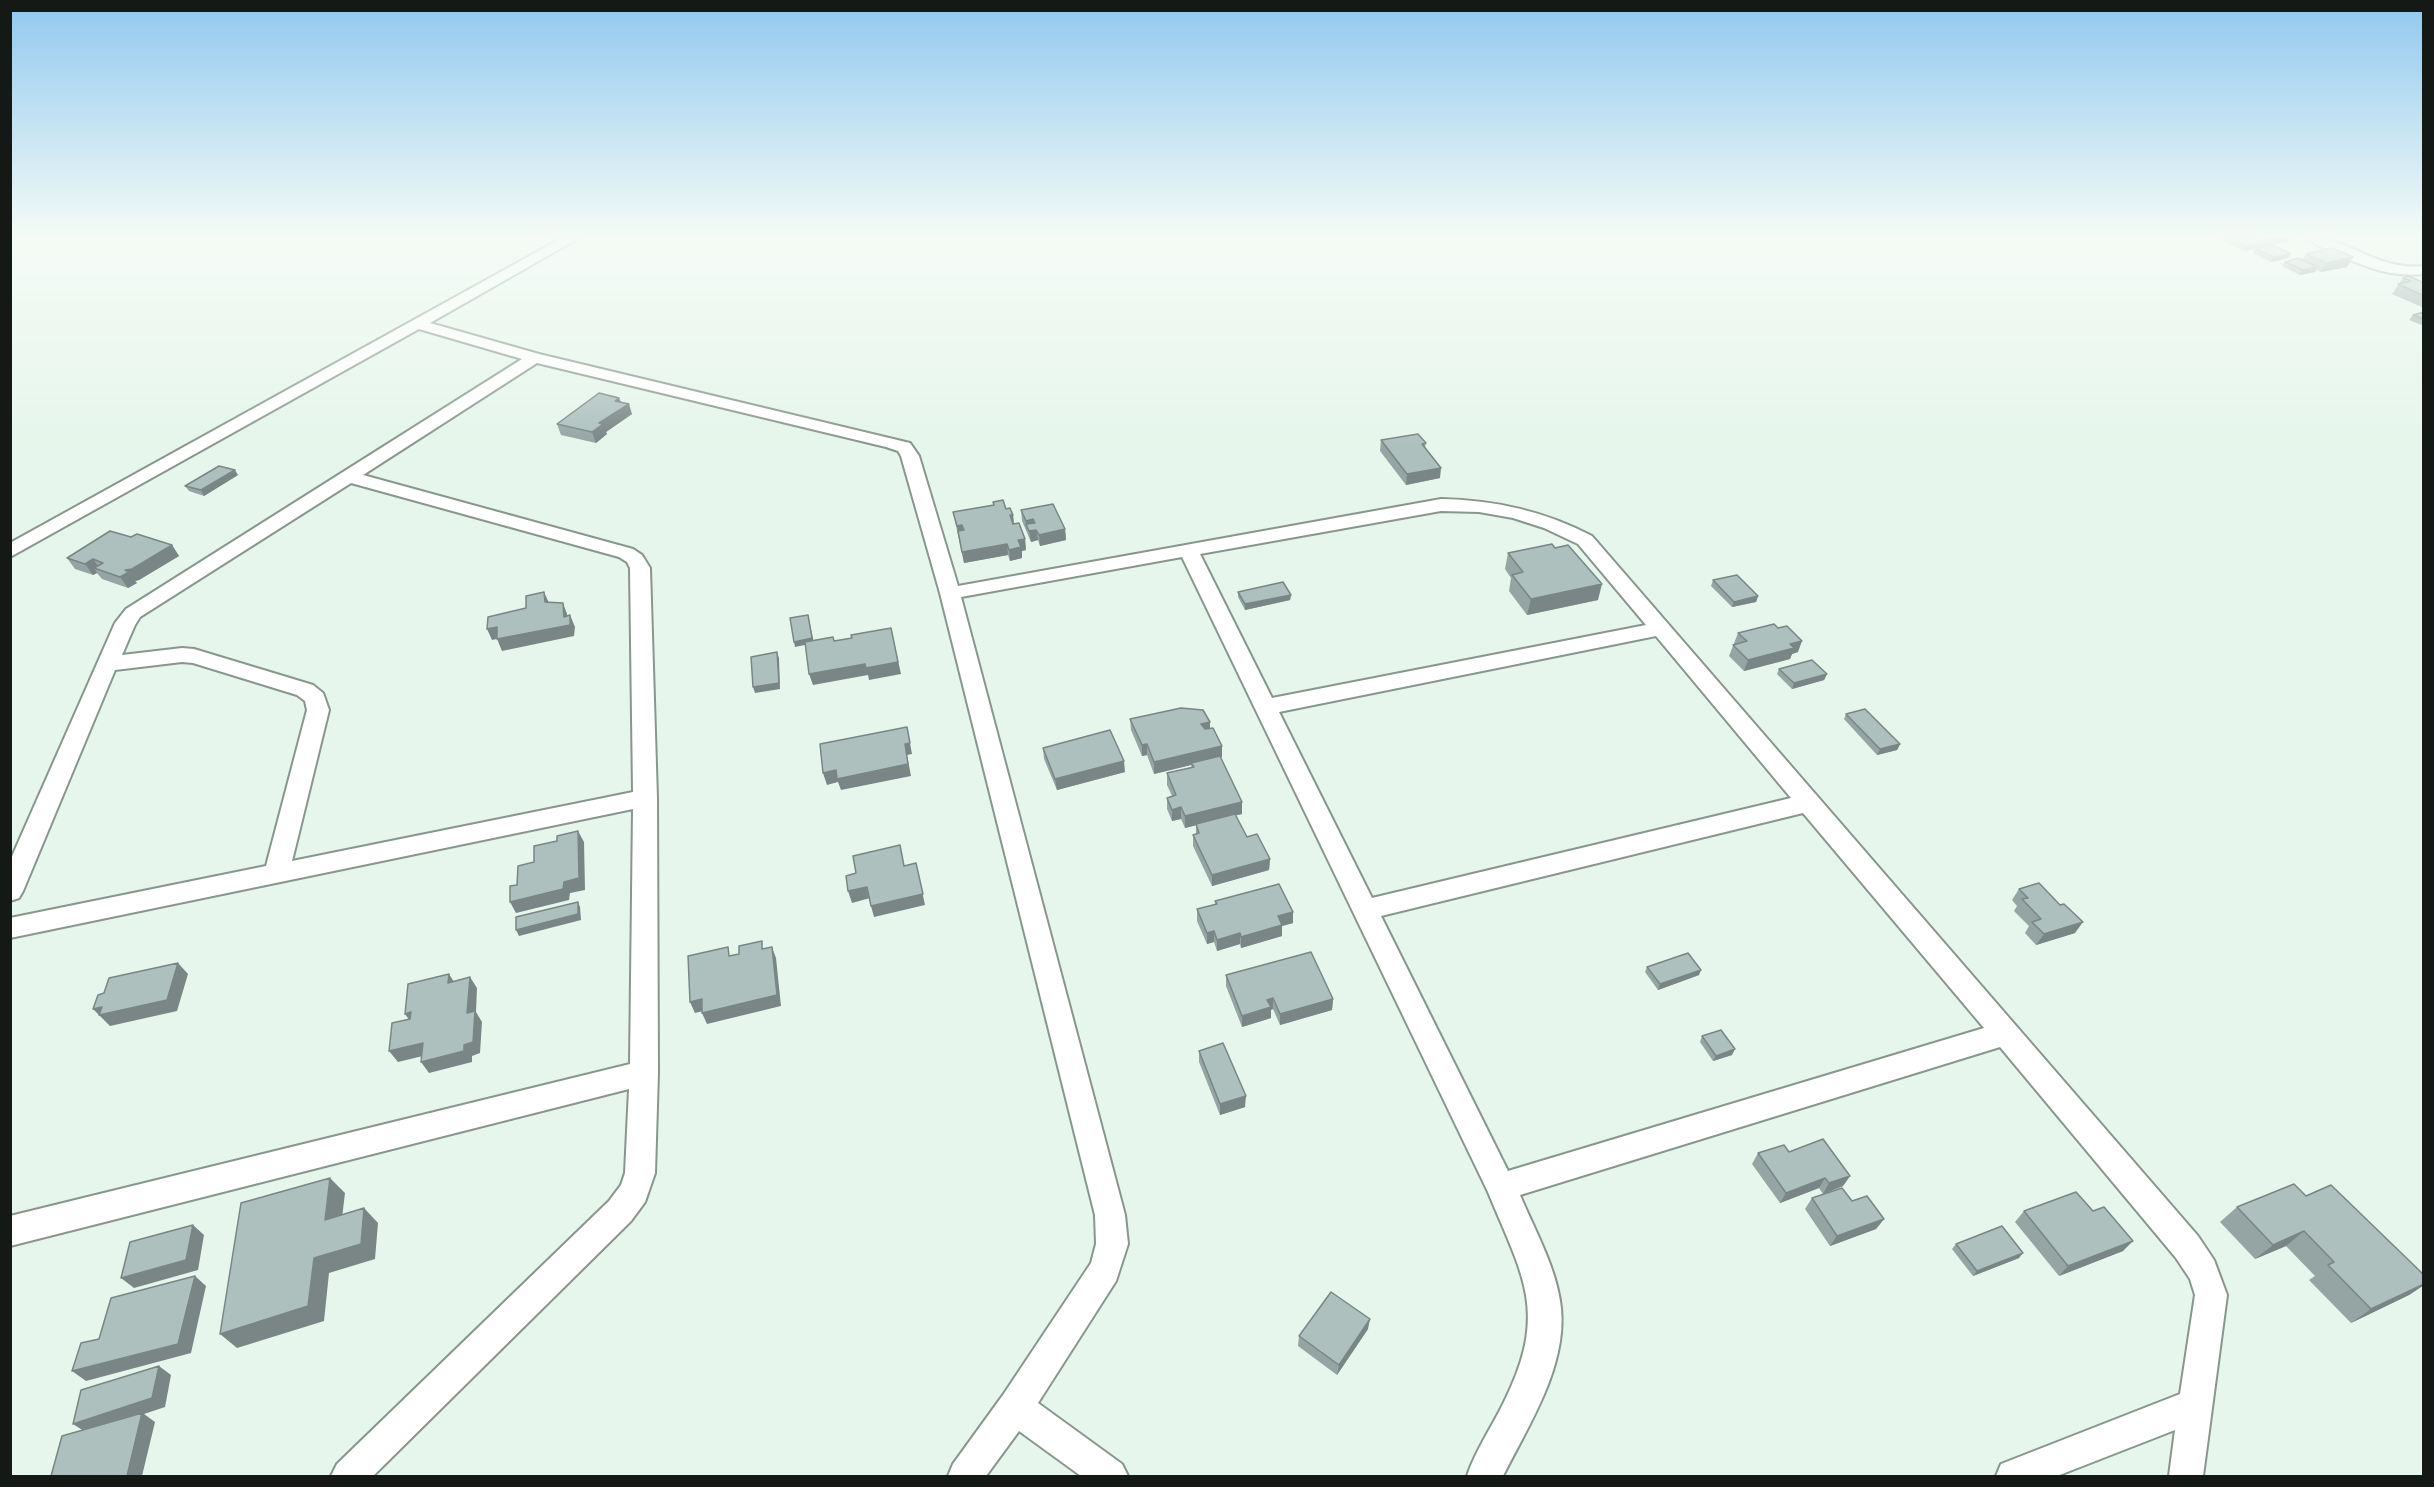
<!DOCTYPE html>
<html>
<head>
<meta charset="utf-8">
<style>
  body { margin:0 }
  #map { position:relative; width:2434px; height:1487px; overflow:hidden; background:#e6f6ec; font-family:"Fira Sans",sans-serif }
  canvas { display:block }
  .frame { position:absolute; inset:0; border:12px solid #141916; pointer-events:none }
</style>
</head>
<body>
<div id="map">
<canvas width="2434" height="1487"></canvas>
<div class="frame"></div>
</div>
<script>
const context = document.querySelector('canvas').getContext('2d');
context.lineJoin = 'round';
function strokePath(path, color, width, dash) {
  context.strokeStyle = color;
  context.lineWidth = width;
  context.lineCap = dash ? 'butt' : 'round';
  context.setLineDash(dash || []);
  context.stroke(path);
}
function paint(path, color) {
  context.fillStyle = color;
  context.fill(path, 'evenodd');
}
const minor = new Path2D(`
  M562,238H579L430,323L539,354L910,443L919,456L958,586L1441,499C1495,500 1544,511 1592,536L2198,1236L2214,1260L2227,1295L2203,1476H2169L2175,1430L2057,1476H1996L2001,1464L2180,1394L2195,1295L2190,1279L2176,1258L2000,1047L1520,1195C1535,1231 1557,1269 1561,1308C1567,1367 1528,1426 1503,1476H1467C1475,1451 1492,1427 1504,1402C1549,1312 1523,1277 1488,1192L1182,557L961,597L1125,1215L1128,1244L1116,1281L1038,1403L1122,1464L1128,1476H1081L1019,1431L986,1476H948L953,1464L1003,1395L1091,1263L1096,1244L1095,1215L940,593L901,456L898,451L886,447L537,363L363,475L633,549L642,555L650,568L657,798L658,1073L655,1173L645,1202L631,1221L373,1476H331L337,1464L609,1201L621,1185L625,1173L629,1089L10,1246V1216L630,1064L633,809L10,938V918L266,866L307,710L305,701L297,695L193,663L182,662L115,670L23,891L19,898L10,901V861L115,623L126,609L522,359L419,329L10,557V543ZM351,483L619,557L627,562L630,568L633,792L292,861L329,710L323,693L313,685L194,649L182,648L122,655L135,625L140,617ZM1441,511L1479,512L1513,518L1544,528L1578,544L1646,625L1272,698L1200,554ZM1656,636L1791,798L1372,898L1279,712ZM1803,813L1984,1028L1508,1171L1381,916Z
  M2308,238C2350,237 2376,271 2424,266V274C2391,278 2362,266 2333,252C2325,248 2314,245 2308,238Z`);
const wall = new Path2D(`
  M2222,238H2291L2289,241L2259,248L2288,258L2271,262L2253,253L2255,249L2244,251L2221,240Z
  M2306,254L2353,257L2347,267L2321,272L2316,270L2315,272L2300,275L2282,266L2285,262L2302,260Z
  M2403,278L2424,283V308L2392,294Z
  M2424,312V325H2422L2409,320L2413,315Z
  M619,398L621,402L632,414L606,432L607,434L596,443L561,435L557,424Z
  M1381,440L1426,443L1425,448L1440,478L1406,485L1380,451Z
  M238,475L204,496L189,491L185,486Z
  M993,502L1006,509L1013,515L1014,524L1025,539L1026,550L1022,551V558L1010,561L1008,555L964,563L953,512L993,505Z
  M1021,510L1065,529L1066,540L1040,546L1038,540L1031,542L1022,521Z
  M131,537L172,545L179,556L139,580L135,581L137,583L128,588L102,579L97,573L93,575L75,569L67,558Z
  M1508,553L1598,600L1527,615L1509,591L1511,578L1505,569Z
  M1713,580L1758,596L1756,602L1732,607L1711,586Z
  M1238,592L1291,595L1290,600L1245,610L1238,597Z
  M1738,633L1798,652L1792,654L1790,659L1744,671L1729,656Z
  M1779,669L1827,674L1824,680L1792,689L1777,674Z
  M1846,714L1900,744L1897,750L1877,755L1844,719Z
  M1130,719L1210,728L1222,746V757H1221L1242,814L1235,815L1247,837L1270,859L1269,870L1212,886L1193,846V835L1196,834V825L1185,828L1181,819L1172,821L1167,809V798L1172,796L1167,785V773L1192,768L1191,765L1154,774L1147,755L1142,756L1131,730Z
  M1043,748L1125,772L1057,790L1044,759Z
  M2019,889L2075,933L2036,945L2025,933L2029,926L2014,911L2017,906L2012,900Z
  M1215,901L1293,912V923L1282,926V936L1241,948L1240,944L1217,951L1214,942L1207,944L1197,921V909L1215,905Z
  M1647,967L1699,975L1658,990L1645,972Z
  M1226,975L1333,999L1332,1010L1280,1025L1273,1009L1271,1010V1018L1242,1027L1226,986Z
  M1702,1036L1732,1055L1713,1061L1700,1042Z
  M1199,1051L1245,1107L1220,1115L1199,1062Z
  M1789,1152L1850,1176L1843,1186L1823,1194L1819,1188L1780,1203L1752,1164L1758,1153Z
  M2306,1196L2424,1275V1285L2409,1295L2351,1323L2309,1280L2315,1276L2286,1246L2255,1259L2220,1222L2237,1207Z
  M1812,1198L1852,1201L1884,1219L1876,1229L1830,1246L1805,1209Z
  M2024,1211L2123,1251L2059,1276L2015,1222Z
  M1956,1244L2019,1258L1973,1276L1952,1249Z
  M1368,1329L1337,1375L1298,1346L1299,1336Z`);
const shadedWall = new Path2D(`
  M2265,238H2291L2289,241L2244,251L2247,246L2262,243Z
  M2291,254L2288,258L2271,262L2274,257Z
  M2353,257L2347,267L2321,272L2327,263Z
  M2317,267L2315,272L2300,275L2303,270Z
  M619,398L623,408L629,404L632,414L606,432L607,434L596,443L592,432L615,401Z
  M1441,468L1440,478L1406,485L1407,474Z
  M235,470L238,475L204,496L201,490Z
  M1010,515H1013L1014,525Z
  M1033,519L1035,530H1036L1038,540L1031,542L1029,531L1026,524L1027,532L1026,521Z
  M962,525L964,536L959,537L957,526Z
  M1065,529L1066,540L1040,546L1039,535Z
  M1025,539L1026,550L1022,551V558L1010,561L1009,550L1018,540Z
  M1007,544L1008,555L964,563L962,552Z
  M172,545L179,556L139,580L135,581L137,583L128,588L120,577L125,570Z
  M93,559L101,570L94,568L97,573L93,575L85,564Z
  M1602,584L1598,600L1527,615L1531,599Z
  M544,592L549,603L545,602Z
  M1291,595L1290,600L1245,610V604Z
  M1758,596L1756,602L1732,607L1734,602Z
  M563,603L567,614L568,625L570,615L575,627L574,636L502,651L497,639L501,638L492,640L487,629L564,617Z
  M808,615L814,643L795,647L794,642Z
  M891,628L901,674L869,680L868,675L813,685L809,674L865,664Z
  M1802,641L1798,652L1792,654L1790,659L1744,671L1748,660L1790,644Z
  M777,652L779,658L780,689L755,693L753,687Z
  M1827,674L1824,680L1792,689L1794,683Z
  M1210,722V733L1201,735V724Z
  M907,727L912,754L907,755L911,776L841,790L838,782L827,785L823,773Z
  M1147,744V755L1142,756V745Z
  M1900,744L1897,750L1877,755L1880,749Z
  M1222,746V757L1192,764L1191,763V765L1154,774V762Z
  M1124,761L1125,772L1057,790L1055,779Z
  M1242,802V814L1185,828V816Z
  M1181,807V819L1172,821V810Z
  M578,831L584,842L585,890L570,893L569,900L516,913L510,902L564,882Z
  M1270,859L1269,870L1212,886V875Z
  M916,863L925,905L874,917L871,906Z
  M867,887L870,898L852,903L848,891Z
  M578,902L580,907L581,920L519,936L516,930Z
  M1293,912V923L1282,926V936L1241,948V937L1278,916Z
  M2083,922L2075,933L2036,945L2044,934Z
  M1214,931V942L1207,944V933Z
  M1240,933V944L1217,951V940Z
  M772,947L776,958L781,1006L707,1024L702,1013Z
  M178,963L188,974L177,1011L110,1026L93,1009Z
  M1701,970L1699,975L1658,990L1660,984Z
  M449,974L456,985L448,983Z
  M470,977L477,988L476,1012L482,1022L480,1053L472,1056V1062L429,1073L421,1062L467,1013Z
  M1273,998V1009L1271,1010V1018L1242,1027V1016L1267,1000Z
  M702,999L707,1010L695,1013L690,1002Z
  M1333,999L1332,1010L1280,1025V1014Z
  M411,1012L413,1025L405,1014Z
  M423,1043L431,1054L398,1062L389,1051Z
  M1735,1049L1732,1055L1713,1061L1716,1056Z
  M1246,1096L1245,1107L1220,1115V1104Z
  M1850,1176L1843,1186L1823,1194L1829,1183Z
  M330,1178L345,1193L340,1235L325,1220Z
  M1825,1178L1819,1188L1780,1203L1786,1193Z
  M364,1208L378,1223L375,1259L329,1273L324,1321L237,1348L220,1334L314,1258Z
  M1884,1219L1876,1229L1830,1246L1837,1236Z
  M193,1225L204,1235L198,1270L134,1288L121,1278Z
  M2304,1231L2286,1246L2255,1259L2273,1245Z
  M2133,1241L2123,1251L2059,1276L2068,1266Z
  M2023,1253L2019,1258L1973,1276L1977,1271Z
  M195,1276L206,1286L191,1353L86,1381L72,1371Z
  M2424,1284V1285L2409,1295L2351,1323L2371,1309Z
  M1370,1319L1368,1329L1337,1375L1339,1365Z
  M159,1366L171,1375L165,1407L144,1414L155,1422L142,1476H127L87,1433L73,1424Z`);
const building = new Path2D(`
  M2229,238H2251L2262,243L2247,246Z
  M2272,245L2291,254L2274,257L2255,249Z
  M2332,248L2353,257L2327,263L2306,254Z
  M2299,258L2317,267L2303,270L2285,262Z
  M2409,276L2424,283V296L2398,284L2411,281L2403,278Z
  M2424,312V319L2413,315Z
  M599,393L619,398L615,401L629,404L599,423L603,424L592,432L557,424Z
  M1418,434L1426,443L1422,444L1441,468L1407,474L1381,440Z
  M219,466L235,470L201,490L185,486Z
  M1003,500L1006,509L1010,508L1013,515H1010L1013,524L1019,523L1025,539L1018,540L1021,547L1009,550L1007,544L962,552L958,531L964,530L962,525L957,526L953,512L994,505L993,502Z
  M1053,504L1065,529L1039,535L1036,530L1029,531L1026,524L1035,523L1033,519L1026,521L1021,510Z
  M110,531L131,537L137,534L172,545L132,569L125,570L129,572L120,577L94,568L103,563L93,559L85,564L67,558Z
  M1552,544L1555,548L1568,545L1602,584L1531,599L1512,575L1523,572L1508,553Z
  M1737,575L1758,596L1734,602L1713,580Z
  M1283,582L1291,595L1245,604L1238,592Z
  M544,592L545,602L563,603L564,617L570,615V625L497,639V627L487,629L488,617L526,608V596Z
  M808,615L812,638L794,642L790,618Z
  M1774,624L1778,628L1787,626L1802,641L1790,644L1794,648L1748,660L1733,645L1747,641L1738,633Z
  M891,628L898,662L866,668L865,664L809,674L805,642L833,637L834,641L852,638L851,635Z
  M777,652L779,683L753,687L751,657Z
  M1812,660L1827,674L1794,683L1779,669Z
  M1181,708L1203,710L1210,722L1201,724L1205,729L1213,728L1222,746L1154,762L1147,744L1142,745L1130,719Z
  M1865,709L1900,744L1880,749L1846,714Z
  M907,727L910,743L905,744L908,764L837,779L836,770L823,773L820,744Z
  M1110,730L1124,761L1055,779L1043,748Z
  M1220,756L1242,802L1185,816L1181,807L1172,810L1167,798L1176,795L1167,773L1194,767L1191,763Z
  M1235,814L1247,837L1257,834L1270,859L1212,875L1193,835L1199,833L1196,824Z
  M578,831L579,878L564,882L563,889L510,902V886L517,885L518,866L534,862V846L557,841V836Z
  M900,845L904,866L916,863L923,894L871,906L867,887L848,891L846,876L856,873L853,856Z
  M2039,883L2060,905L2064,904L2083,922L2044,934L2032,922L2041,919L2022,899L2028,898L2019,889Z
  M1279,884L1293,912L1278,916L1282,925L1241,937L1240,933L1217,940L1214,931L1207,933L1197,909L1217,904L1215,901Z
  M578,902V914L516,930V917Z
  M762,941V949L772,947L777,995L702,1013V999L690,1002L688,956L728,947L729,956L739,954V946Z
  M1311,952L1333,999L1280,1014L1273,998L1267,1000L1271,1007L1242,1016L1226,975Z
  M1688,953L1701,970L1660,984L1647,967Z
  M178,963L167,1000L99,1015L102,1007L93,1009L98,995L104,993L109,978Z
  M449,974L448,983L470,977L467,1013L475,1011L473,1042L464,1045V1051L421,1062L423,1043L389,1051L392,1023L410,1019L411,1012L405,1014L408,984Z
  M1721,1030L1735,1049L1716,1056L1702,1036Z
  M1223,1043L1246,1096L1220,1104L1199,1051Z
  M1823,1139L1850,1176L1829,1183L1825,1178L1786,1193L1758,1153L1784,1145L1789,1152Z
  M330,1178L325,1220L364,1208L361,1244L314,1258L308,1306L220,1334L241,1203Z
  M2294,1184L2306,1196L2331,1185L2424,1275V1284L2371,1309L2328,1265L2334,1262L2304,1231L2273,1245L2237,1207Z
  M1842,1188L1852,1201L1867,1196L1884,1219L1837,1236L1812,1198Z
  M2076,1192L2093,1211L2104,1207L2133,1241L2068,1266L2024,1211Z
  M193,1225L186,1260L121,1278L130,1242Z
  M2002,1226L2023,1253L1977,1271L1956,1244Z
  M195,1276L178,1344L72,1371L81,1343L99,1339L111,1298Z
  M1331,1292L1370,1319L1339,1365L1299,1336Z
  M159,1366L152,1398L73,1424L81,1390Z
  M142,1413L127,1476H51L62,1436Z`);
strokePath(minor, '#88968d', 4);
paint(minor, '#fff');
paint(wall, '#95a5a3');
paint(shadedWall, '#798685');
paint(building, '#adc0be');
strokePath(building, '#798685', 1.5);
const sky = context.createLinearGradient(0, 0, 0, 446);
sky.addColorStop(0, '#90c8ef');
sky.addColorStop(0.53, '#f4fbf6');
sky.addColorStop(1, '#f4fbf600');
context.fillStyle = sky;
context.fillRect(0, 0, 2434, 446);
</script>
</body>
</html>
